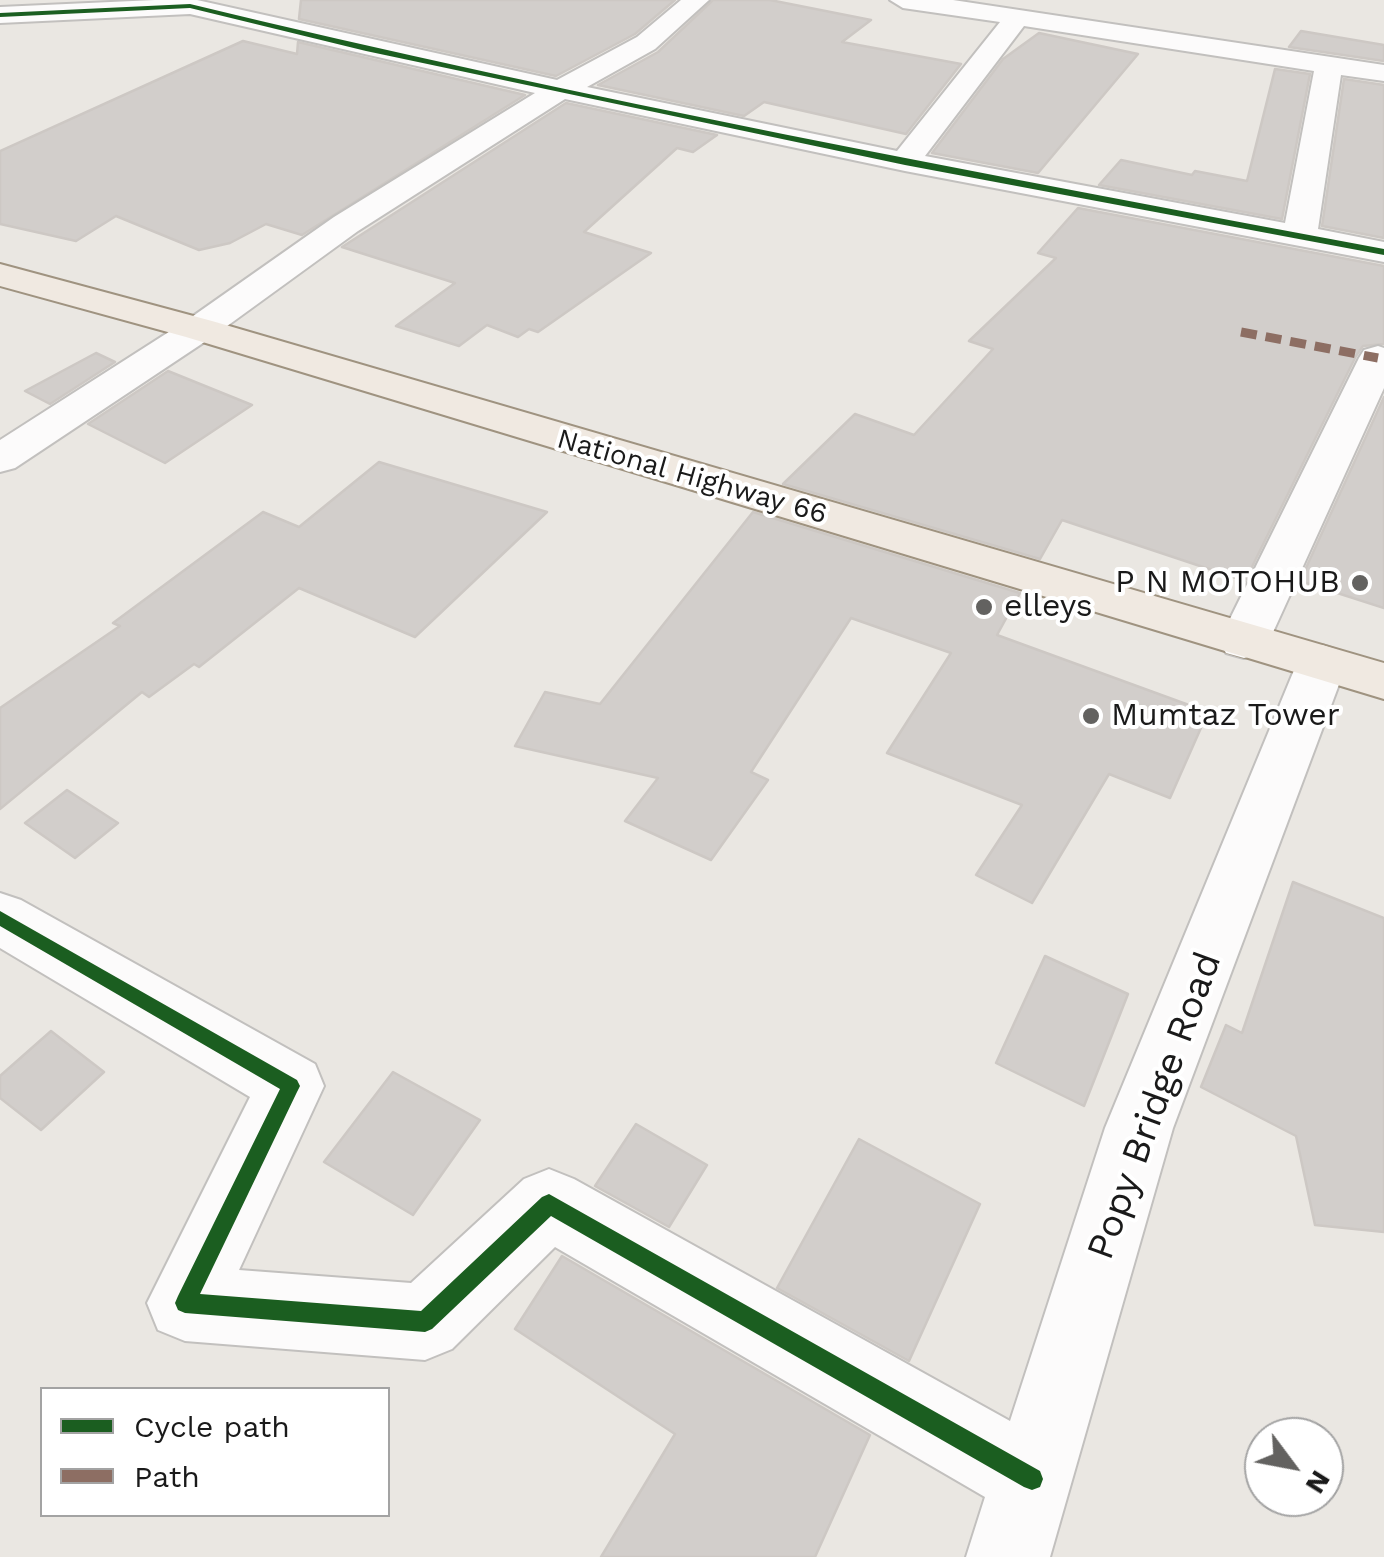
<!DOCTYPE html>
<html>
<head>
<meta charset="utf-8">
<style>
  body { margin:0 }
  #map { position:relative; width:1384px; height:1557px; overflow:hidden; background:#eae7e2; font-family:"Work Sans",sans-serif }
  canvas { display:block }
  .legend { position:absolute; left:40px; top:1387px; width:350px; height:130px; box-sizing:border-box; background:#fff; border:2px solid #a3a3a3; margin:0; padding:12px 18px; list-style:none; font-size:30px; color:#1a1a1a }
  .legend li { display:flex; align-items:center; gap:20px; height:50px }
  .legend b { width:50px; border:2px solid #a3a3a3 }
  .north { position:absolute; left:1244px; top:1417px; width:100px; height:100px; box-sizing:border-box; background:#fff; border:2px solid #a3a3a3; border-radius:50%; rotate:122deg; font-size:28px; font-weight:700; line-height:40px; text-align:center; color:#1a1a1a }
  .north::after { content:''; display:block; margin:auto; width:35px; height:45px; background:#636260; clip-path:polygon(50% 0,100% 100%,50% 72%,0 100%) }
</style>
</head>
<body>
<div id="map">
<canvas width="1384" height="1557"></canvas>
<ul class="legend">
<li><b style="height:12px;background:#1b5e20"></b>Cycle path</li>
<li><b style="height:12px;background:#8d6e63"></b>Path</li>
</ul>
<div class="north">N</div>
</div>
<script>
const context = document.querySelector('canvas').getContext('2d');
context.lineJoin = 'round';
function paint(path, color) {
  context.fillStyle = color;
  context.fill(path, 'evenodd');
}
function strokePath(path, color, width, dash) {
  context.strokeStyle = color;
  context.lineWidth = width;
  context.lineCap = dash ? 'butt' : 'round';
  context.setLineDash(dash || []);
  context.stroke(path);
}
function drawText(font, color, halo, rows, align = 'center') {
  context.font = font + ' "Work Sans",sans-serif';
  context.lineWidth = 8;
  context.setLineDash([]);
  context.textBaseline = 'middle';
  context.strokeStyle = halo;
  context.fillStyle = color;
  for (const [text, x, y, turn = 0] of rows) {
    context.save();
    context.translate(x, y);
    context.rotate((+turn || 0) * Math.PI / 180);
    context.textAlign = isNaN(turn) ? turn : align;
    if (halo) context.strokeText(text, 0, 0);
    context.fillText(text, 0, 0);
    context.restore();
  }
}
const building = new Path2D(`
  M301,0H675L635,34L556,76L299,19Z
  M713,0H770L871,20L842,42L961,64L906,134L764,102L744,116L598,85L658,52Z
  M1301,31L1384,45V61L1289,47Z
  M1039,33L1138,54L1038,173L932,153L1003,59Z
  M243,41L297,54L298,42L525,95L302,235L266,224L230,243L199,250L116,216L76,241L0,224V151Z
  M1275,69L1310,74L1282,219L1099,185L1121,160L1192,175L1195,171L1247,181Z
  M1344,79L1384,85V238L1322,226Z
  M566,103L717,135L693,152L677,148L584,232L651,253L538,332L529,329L518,337L487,325L459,346L396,326L455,283L342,247Z
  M1078,208L1384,266V344L1363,346L1356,356L1245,581L1062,520L1040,559L783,484L855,414L914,435L993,349L969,341L1056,258L1038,253Z
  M96,353L115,362L50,404L25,391Z
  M168,371L252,405L165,463L88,424Z
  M1384,397V608L1300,581Z
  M379,462L547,512L415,637L299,588L199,667L194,664L149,697L142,692L0,809V708L120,626L113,623L263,512L299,527Z
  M753,512L1020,593L997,635L1208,712L1170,798L1109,774L1032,903L976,875L1022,805L887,753L951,653L851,618L751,772L768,780L711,860L625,821L658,778L515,746L545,692L600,704Z
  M67,790L118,823L75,858L25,823Z
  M1293,882L1384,918V1232L1315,1225L1296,1136L1201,1087L1226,1025L1242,1033Z
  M1045,956L1128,994L1084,1106L996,1063Z
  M51,1031L104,1072L41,1130L0,1098V1076Z
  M393,1072L480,1120L413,1215L324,1162Z
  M636,1124L707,1165L669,1227L595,1186Z
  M859,1139L980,1204L909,1361L777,1288Z
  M562,1256L870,1435L815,1557H601L675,1434L515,1329Z`);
const minor = new Path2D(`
  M155,0H197L557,80L637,37L681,0H709L655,49L587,87L897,151L1000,22L903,8L890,0H953L1384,65V81L1341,75L1318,229L1384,242V262L905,171L565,99L358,231L212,337L15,468L0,472V440L186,321L334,217L535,93L190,14L0,23V7ZM1024,26L1314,71L1285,223L925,156Z
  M1378,346L1384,348V388L1269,641L1262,653L1244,658L1226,653L1219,641L1359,358L1364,350Z
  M1322,645L1340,651L1347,663L1173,1128L1050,1557H966L985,1497L555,1247L452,1349L425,1360L185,1341L158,1330L147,1303L250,1097L0,948V893L21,900L315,1064L324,1086L239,1270L411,1283L524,1179L549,1169L574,1179L1010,1421L1105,1128L1297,663L1304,651Z`);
const major = new Path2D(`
  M0,264L212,321L1384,663V699L186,337L0,286Z`);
const quiet = new Path2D(`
  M1241,332L1378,358`);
const cycleway = new Path2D(`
  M190,4C585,100 985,174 1384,249V255L905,165L366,51L190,8L0,17V13Z
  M0,911L297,1080L300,1086L297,1092L200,1294L421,1311L542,1197L549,1194L1040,1471L1043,1479L1040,1487L1032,1490L1024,1487L551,1216L432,1329L425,1332L185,1313L178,1310L175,1303L178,1296L280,1089L0,926Z`);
const markers = [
  [1360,583,10,"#636260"],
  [984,607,10,"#636260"],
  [1091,716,10,"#636260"]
];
const farStreetnames = [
  ["National Highway 66",692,477,16]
];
const poiNames = [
  ["P N MOTOHUB",1340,583,"right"],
  ["elleys",1004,607],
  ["Mumtaz Tower",1111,716]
];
const nearStreetnames = [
  ["Popy Bridge Road",1155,1106,-70]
];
paint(building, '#d2cecb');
strokePath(building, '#cdc8c4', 2.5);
strokePath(minor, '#c2c0be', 4);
strokePath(major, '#9f9380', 4);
paint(minor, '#fcfbfb');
paint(major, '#f0e9e1');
strokePath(quiet, '#8d6e63', 9, [16, 9]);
paint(cycleway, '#1b5e20');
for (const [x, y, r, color] of markers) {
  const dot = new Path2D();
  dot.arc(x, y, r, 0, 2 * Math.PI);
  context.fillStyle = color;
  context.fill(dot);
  strokePath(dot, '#fff', 4);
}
drawText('28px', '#1a1a1a', '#fff', farStreetnames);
drawText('32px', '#1a1a1a', '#fff', poiNames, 'left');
drawText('38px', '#1a1a1a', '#fff', nearStreetnames);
</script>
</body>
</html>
